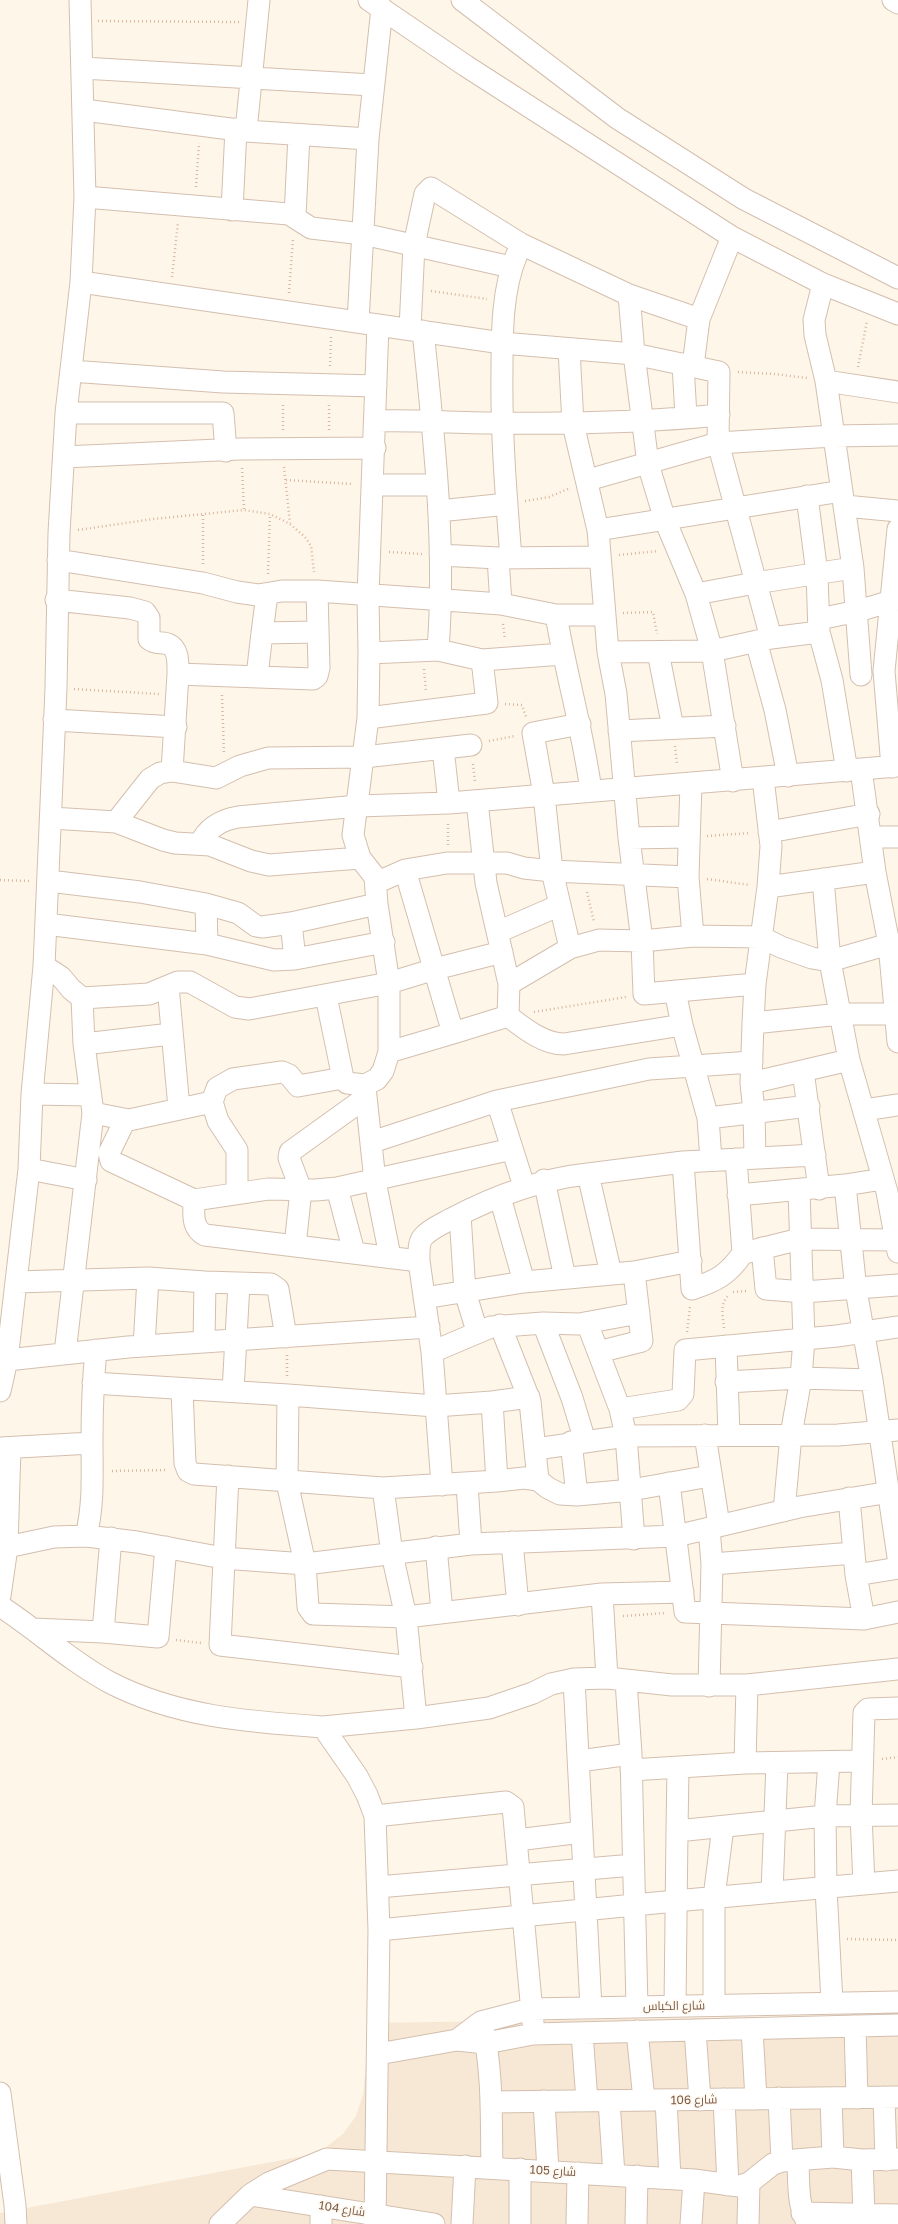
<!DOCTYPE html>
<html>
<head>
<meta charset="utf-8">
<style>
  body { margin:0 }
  canvas { display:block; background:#fef6e8 }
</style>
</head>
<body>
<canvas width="898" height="2224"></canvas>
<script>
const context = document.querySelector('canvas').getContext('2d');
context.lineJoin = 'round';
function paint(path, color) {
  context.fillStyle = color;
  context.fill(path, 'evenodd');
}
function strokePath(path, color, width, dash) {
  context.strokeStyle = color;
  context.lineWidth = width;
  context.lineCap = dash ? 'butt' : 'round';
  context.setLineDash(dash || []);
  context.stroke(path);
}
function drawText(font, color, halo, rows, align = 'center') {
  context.font = font + ' "Golos Text",Cairo,sans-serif';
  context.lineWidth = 3;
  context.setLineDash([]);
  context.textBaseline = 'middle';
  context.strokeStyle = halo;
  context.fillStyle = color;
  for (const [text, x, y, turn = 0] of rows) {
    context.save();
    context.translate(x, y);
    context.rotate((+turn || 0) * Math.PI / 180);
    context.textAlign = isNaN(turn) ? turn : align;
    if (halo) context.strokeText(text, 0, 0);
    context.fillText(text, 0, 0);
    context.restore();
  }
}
const residential = new Path2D(`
  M898,2015V2224H0V2213L304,2156L325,2148L343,2134L356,2116L363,2095L370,2023Z`);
const path = new Path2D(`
  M98,21L239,22
  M196,187L199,143
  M172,277L178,222
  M431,291L487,299
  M289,293L293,238
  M330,366L331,337
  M858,367L867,321
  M738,372L774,374L807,378
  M283,430V403
  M329,430V403
  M284,467L290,523
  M242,468L244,510
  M286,480L353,484
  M525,501L549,497L570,488
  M78,530L153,519L244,510L270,514L290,524L305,537L311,546L314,572
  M389,552L422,554
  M619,555L658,551
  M203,564V515
  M268,574L270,514
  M623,613L653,612L657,634
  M503,624L505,639
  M424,669L426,692
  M74,689L159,694
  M222,695L224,754
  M505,704L522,705L526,717
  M489,741L515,736
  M675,746L677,765
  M473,764L475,782
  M707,836L750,833
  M448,845V822
  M707,879L750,885
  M0,880L30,881
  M587,892L594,922
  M534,1012L626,997
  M733,1292L747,1291
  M724,1328C723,1316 719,1304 729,1295
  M687,1332L690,1307
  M287,1355V1376
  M112,1471L168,1470
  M623,1616L667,1613
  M176,1640L201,1643
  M882,1759L898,1757
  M847,1939L898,1940`);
const minor = new Path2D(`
  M369,0L466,66L732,237L823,284L898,314
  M462,0L617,118L744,199L898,278
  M893,0L898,3
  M83,68L372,85
  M84,110L246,131L368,139
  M246,131L259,0
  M85,197L289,214L311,228L363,234L511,267
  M232,210L236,129
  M295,216L299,135
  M81,282L502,343L634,354L719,372L718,443L771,638
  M823,284L814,320L815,335L826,381L853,568L861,675
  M629,295L634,354L648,464L665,520L696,594L712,651L733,781
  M358,322L368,139L382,8
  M378,325L368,596L369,653L438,650L482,660L563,654
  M410,329L414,245L425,194L431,188L521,244L629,295L699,319
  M423,331C434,437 446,544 438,650
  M569,349L573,424L598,530L608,652L616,694L629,838L642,941L644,994L755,984
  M683,364L686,417
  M693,366L699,319L732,237
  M71,371L223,382L376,386
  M826,381L898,392
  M66,413H223L226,451
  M376,421C418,420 461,423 503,423C575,424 647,422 719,415
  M64,457L240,449L375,448
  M588,480L718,443L833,436L898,435
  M373,485H437
  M807,496L817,574L819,632L832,680L847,771
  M845,506L898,511
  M439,511L507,504
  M598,530L842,491
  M440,555L498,558L599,557
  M498,558L501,604
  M511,558C506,495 501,433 502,370C502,332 502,289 517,254
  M58,560L203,583L237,592L258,595L282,591H317L501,604L556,615H604
  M267,594L262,633L317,632
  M696,594L755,583L853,568
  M56,600L130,608L145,612L149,618V639C156,645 161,641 168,644C179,648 178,664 178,674
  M556,615C566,674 583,731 591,791
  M819,619L858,611L898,599
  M756,641L775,710L788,776
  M608,652L712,651L771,638L819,632
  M658,652L673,728
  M257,676L262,633
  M368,718L487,703L482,660
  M54,720L176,727
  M619,731L725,726
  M443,748L449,803
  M892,767L884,671L898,529
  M861,769L875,872L889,944L898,1042
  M172,771L178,674L313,679L317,676L319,668L317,591
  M691,783L688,877L693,936
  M477,801L486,883L509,984L508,1016
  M51,818L116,822L163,840L175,843L210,845L251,861L269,865L360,858
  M116,822L150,779L160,773L172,771L216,778L240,766L268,758L364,757L471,745
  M769,832L869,814
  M871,837H898
  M629,838L688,837
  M200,844C207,828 221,820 238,817L358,806L449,803L898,766
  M823,879L830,961L849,1060L887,1192L898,1252
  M49,881L140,892L206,904L238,913L256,926L262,927L291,923L377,904
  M376,883L405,870L447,863H507L524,868L552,871L688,877
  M768,887L875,872
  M206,904L207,944
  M291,923L295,959
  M46,924L207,944L274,960L295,959L384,942
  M498,932L560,905
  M570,948L552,871L544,795L533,733L580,724
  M44,966L61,977L71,989L82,998L149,994L178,982H190L235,1007L249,1009L389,983L435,969L502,952
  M509,984L570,948L599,940L642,941L693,936L761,937L781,947L812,958L830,961L889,944H898
  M168,986L179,1108
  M675,991L682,1025L708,1118L711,1160
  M326,996L343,1078L347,1083L365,1085L377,1079L383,1071L389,1052V983L377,904L375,877L360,858L353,835L368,718L369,653
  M508,1016C524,1028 543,1044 564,1044L682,1025
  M753,1023L841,1014H898
  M453,1033L508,1016
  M84,1044L171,1034
  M389,1052L453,1033L405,870
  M803,1071L819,1189
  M751,1083L849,1060
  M365,1087L375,1181L390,1256
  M32,1094L90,1095
  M497,1101L524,1186
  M864,1110L898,1105
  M93,1113L129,1120L212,1102
  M708,1118L809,1106
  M125,1120L109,1153L111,1161L194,1200L268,1189L316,1190L337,1188L512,1149
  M372,1142L497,1101L649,1069L752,1062
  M755,1157L754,1112L751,1083L753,1023L755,984L768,887L771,846L763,778
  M736,1159L743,1253C728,1275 716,1281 692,1289L683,1162L815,1155
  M29,1169L86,1180
  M588,1174L683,1162
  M544,1180L565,1278
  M845,1185L883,1179
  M337,1188L354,1252
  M237,1193V1150L218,1121L212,1102L217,1088L233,1079L282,1072L289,1075L298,1086L343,1078
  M738,1195L845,1185L856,1290L872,1380L898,1557
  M500,1197L524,1282
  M194,1200C194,1213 191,1228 205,1235L419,1261L432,1352L442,1485
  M460,1215L465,1292L477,1331
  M295,1246L301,1190L289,1158L290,1152L365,1098
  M762,1248L766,1289L804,1292L898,1285
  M748,1252L800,1239L898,1240
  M419,1261C419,1254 418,1243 423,1237C430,1229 442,1224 451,1219C495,1196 539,1179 588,1174L611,1274
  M17,1282L148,1278L205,1282L271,1284L278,1289L286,1337
  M424,1298L524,1282L634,1272L691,1261
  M543,1323L572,1398L585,1441
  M587,1323L620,1409L626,1436L634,1539
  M500,1325L530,1401L538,1480
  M204,1342L205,1282
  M144,1346L148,1278
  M726,1346L729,1435
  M432,1352L491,1327L543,1323L579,1324L639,1313
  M598,1352L642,1341L634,1272
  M65,1353L93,1113L84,1044L82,998
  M7,1360L128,1347L429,1327
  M726,1382L801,1378L872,1380
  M93,1383L288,1395L435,1406L492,1402L497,1481
  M182,1389L185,1463L188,1471L194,1474L383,1488L497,1481L524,1478L538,1480L548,1488L560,1494L577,1495L631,1490L710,1476
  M0,1391L7,1360L29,1169L32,1094L44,966L56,688L59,533L66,413L81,282L85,197L80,0
  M233,1391L239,1284
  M288,1395L287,1482L305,1564L308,1607L313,1614L406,1617L602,1594L683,1592
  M492,1402L529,1397
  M620,1409L678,1400L683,1394L685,1350L837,1336L898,1327
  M705,1435L719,1525
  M571,1442L577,1495
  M0,1448L92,1443
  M536,1449L626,1436L838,1435L898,1430
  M228,1476L220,1645L412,1667
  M669,1483L685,1612L864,1619L898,1612
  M467,1484L471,1544
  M383,1488L392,1554L406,1617L416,1718
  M849,1498L856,1575L864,1619
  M784,1511L791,1435L801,1378L804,1339L799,1191
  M709,1528L712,1564L709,1686
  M86,1536C94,1504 92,1474 92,1441C92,1411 93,1380 96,1350
  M512,1542L518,1605
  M7,1547L10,1448
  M436,1547L442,1612
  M712,1564L854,1553
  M856,1575L898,1568
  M602,1594L607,1678
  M0,1596L7,1547L54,1537L86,1536L137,1542L223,1558L305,1564L471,1544L676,1536L799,1507L890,1492
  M0,1606C37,1630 70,1661 109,1682C176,1717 250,1722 323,1727L357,1776L367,1795L375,1816L379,1930L375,2224
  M33,1629L103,1632L158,1637L166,1547
  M103,1632L111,1538
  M574,1679L591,2008
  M626,1681L631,1754L637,2007
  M323,1727L416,1718L489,1708L533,1693L551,1684L574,1679L607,1678L672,1685H747L898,1669
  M579,1761L631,1754
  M829,1762L825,1816L826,1888L832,2003
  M745,1763L747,1685
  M678,1768L677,1831L825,1816L898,1815
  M631,1770L745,1763L861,1761
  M375,1816L506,1802L513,1807L533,2023
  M517,1840L582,1832
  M864,1884L861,1815L864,1713L868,1709L898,1708
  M378,1887L633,1865
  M772,1892L777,1763
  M379,1930L675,1901L898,1881
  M714,2005V1897L723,1827
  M675,2006L677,1831
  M855,2026L857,2098
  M483,2029C493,2073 491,2122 492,2168
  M752,2029L756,2099
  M695,2030L700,2100
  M637,2031L644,2100
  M582,2033L587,2101
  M457,2040L481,2022L531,2009L898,2002
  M378,2054L457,2040L486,2043L533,2034L898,2025
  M0,2093L15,2205L16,2224
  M884,2097L886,2160
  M779,2098L782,2161
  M831,2098L833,2157
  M724,2099L728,2185
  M666,2100L670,2178
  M544,2101L548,2171
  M609,2101L614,2175
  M491,2102L898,2097
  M798,2160C799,2183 797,2204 808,2224
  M862,2160L864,2214
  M520,2169V2224
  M250,2195L434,2224
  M802,2213L898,2215
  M220,2224L250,2195L269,2183L327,2159L694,2180L739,2186L749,2183L773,2164L782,2161L833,2157L862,2160L898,2159
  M321,2224V2206
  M462,2224L465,2166
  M577,2224L578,2173
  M636,2224L637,2176
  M691,2224L694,2180
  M748,2224L749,2183`);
const streetNames = [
  ["شارع الكباس",674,2006,-1],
  ["شارع 106",694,2100,-1],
  ["شارع 105",553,2171,3],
  ["شارع 104",342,2209,9]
];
paint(residential, '#f6e8d5');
strokePath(minor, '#d4bfaf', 23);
strokePath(path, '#dbb79f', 2.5, [1, 3]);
strokePath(minor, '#fff', 21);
drawText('12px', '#7b5b49', '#fff9f0', streetNames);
</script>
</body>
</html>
